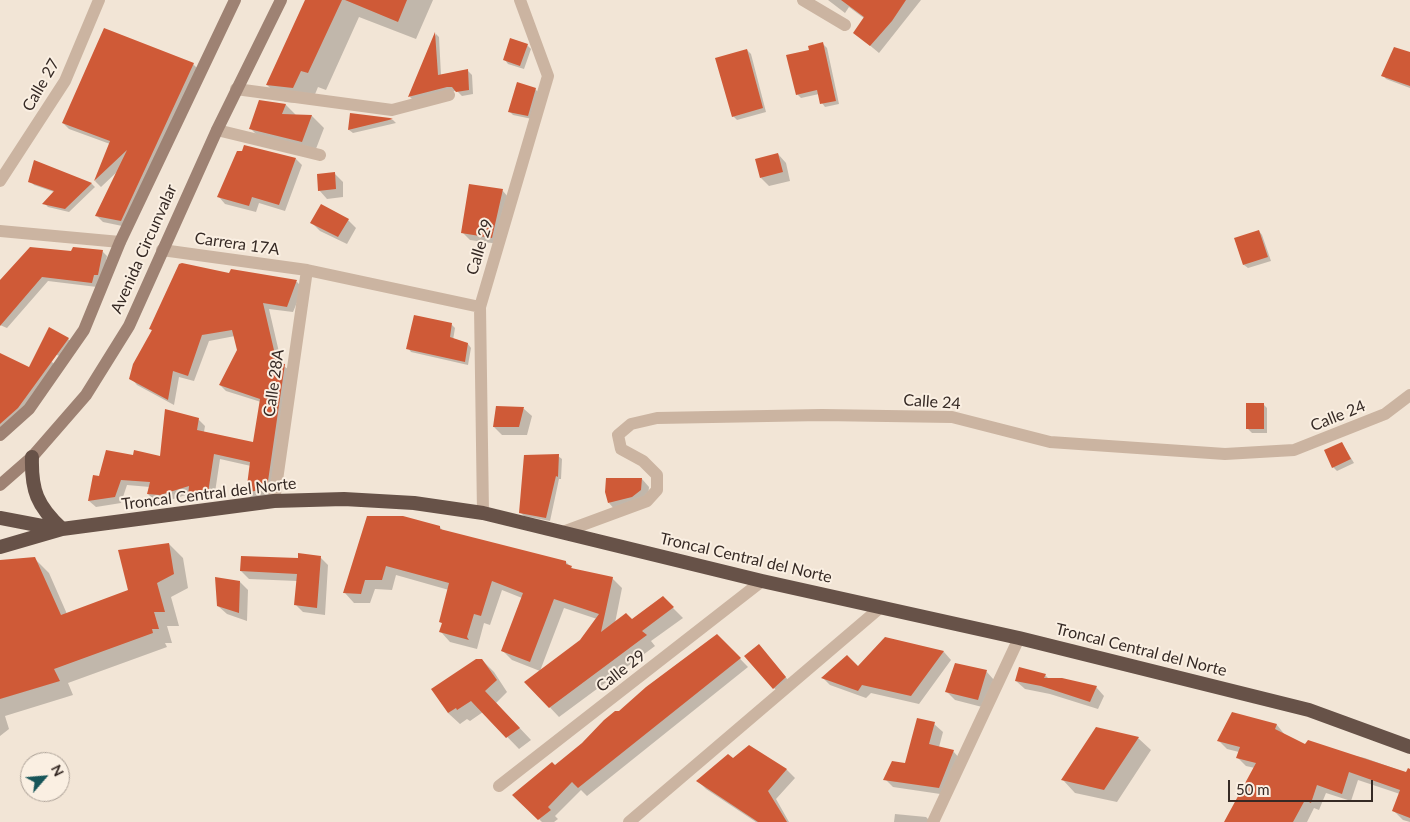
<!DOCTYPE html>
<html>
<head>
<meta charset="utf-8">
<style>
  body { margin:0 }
  #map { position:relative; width:1410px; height:822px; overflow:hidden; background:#f2e5d6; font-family:Lato,sans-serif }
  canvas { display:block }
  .north { position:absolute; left:20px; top:752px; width:50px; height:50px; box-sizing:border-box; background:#faefe2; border:1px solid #aba096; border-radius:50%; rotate:63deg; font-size:14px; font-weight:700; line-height:20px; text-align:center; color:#352924 }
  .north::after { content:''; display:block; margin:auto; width:18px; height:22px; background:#175559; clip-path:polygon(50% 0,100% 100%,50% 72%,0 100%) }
  .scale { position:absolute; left:1228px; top:780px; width:145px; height:22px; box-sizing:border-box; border:2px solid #352924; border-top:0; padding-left:6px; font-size:15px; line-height:18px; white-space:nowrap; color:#352924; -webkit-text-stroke:4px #faefe2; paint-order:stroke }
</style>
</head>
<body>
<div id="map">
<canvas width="1410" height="822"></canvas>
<div class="north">N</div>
<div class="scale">50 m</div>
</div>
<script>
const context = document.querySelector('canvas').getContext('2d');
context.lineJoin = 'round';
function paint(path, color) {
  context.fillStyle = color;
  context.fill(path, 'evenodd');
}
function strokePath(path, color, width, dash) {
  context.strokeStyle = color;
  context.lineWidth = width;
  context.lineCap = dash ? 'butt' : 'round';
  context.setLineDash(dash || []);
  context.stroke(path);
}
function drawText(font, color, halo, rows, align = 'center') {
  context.font = font + ' Lato,sans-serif';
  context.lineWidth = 4;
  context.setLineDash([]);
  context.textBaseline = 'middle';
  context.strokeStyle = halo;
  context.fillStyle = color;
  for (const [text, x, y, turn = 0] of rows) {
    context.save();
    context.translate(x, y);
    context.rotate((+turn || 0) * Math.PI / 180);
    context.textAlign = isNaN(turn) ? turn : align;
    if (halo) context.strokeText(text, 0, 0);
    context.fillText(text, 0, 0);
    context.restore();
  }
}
const shadow = new Path2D(`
  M307,0H433L416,39L359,17L326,90L318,87L311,104L285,102L267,85Z
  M828,0H921L879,53L855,33L865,19L849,7L845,13Z
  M436,34L439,37L441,75L468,71L472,75L473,94L462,96L457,91H452L414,101L410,97Z
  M823,44L827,48L839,104L825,107L822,103L819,94L801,98L797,94L810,51Z
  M527,45L531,49L524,69L508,64L505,60Z
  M747,50L751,54L766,112L737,120L733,116Z
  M1410,54V88L1386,79L1383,75Z
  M193,64L199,70L127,227L103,222L97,216L119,170L101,187L95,181L110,144L69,129L63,123Z
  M535,89L539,93L532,119L513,115L509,111Z
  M260,102L286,105L296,115L312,116L324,128L314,154L263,141L251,129Z
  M351,114L393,120L396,123L353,133L349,130Z
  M778,154L786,163L790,181L769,186L761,178Z
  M296,159L302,165L285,211L259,203L256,212L225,204L219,197Z
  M35,161L92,184L95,187L69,212L48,207L44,203L54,192L34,185L30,181Z
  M334,173L343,182V197L327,199L319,190Z
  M502,190L509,198L499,244L470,240L463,233Z
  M348,220L356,228L347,244L320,231L312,223Z
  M1259,231L1262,235L1271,261L1248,268L1244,265Z
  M102,251L107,256L102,280L97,287L48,281L7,328L0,325V280L72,252Z
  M232,271L297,282L303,288L293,312L269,309L282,365L291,371L273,494L253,499L247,493L251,466L220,459L214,499L195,501L189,494L167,501L154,500L148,494L150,487L127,485L121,503L96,507L89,501L100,478L134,456L161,457L198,419L205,426L204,432L254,443L261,402L226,391L220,385L239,350L235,336L209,341L194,381L179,377L174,405L137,385L131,378L152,331L151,329L230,275Z
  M451,324L455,328L453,340L468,344L471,348L468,365L411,352L408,348Z
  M68,339L72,342L61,357L45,349Z
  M0,354L30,368L35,357L52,362L59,369L0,437Z
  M1263,404L1267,408V433H1252L1248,429Z
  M497,407L524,409L532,416L527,435H502L494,427Z
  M1342,443L1354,463L1337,471L1333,467Z
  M558,456L562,459L561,479H559L550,521L524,516L520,512Z
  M642,479L649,487L648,498L616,511L609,503Z
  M440,527L443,531L566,562L574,570L612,578L622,588L615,623L632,621L663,598L683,618L651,641L655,646L559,717L526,682L581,641L597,619L564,608L540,671L512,660L502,650L522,598L502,590L490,625L484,623L477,649L450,642L441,632L443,624L440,621L449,590L396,575L392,590L375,589L370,603H354L345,593Z
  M169,544L183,558L188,588L171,597L179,626H167L172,643H165L167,647L68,683L73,695L5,716L9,729L0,736V565L35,559L49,573L67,614L130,590Z
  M321,558L328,565L325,615L303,612L296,605L297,581L249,579L241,571L299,559Z
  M240,582L248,590L247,621L227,614L218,606Z
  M717,635L748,667L587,796L581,790L555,816L558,819L554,822H542L514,795L555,766Z
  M885,638L944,652L951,660L919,704L871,693L866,698L830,685L823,678L858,668Z
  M759,645L793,686L782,696L774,688Z
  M482,660L494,672L507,692L496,703L531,740L519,749L483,712L470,721L467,719L460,724L448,713Z
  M986,671L994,680L986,708L955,700L947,692Z
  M1045,675L1049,679L1096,687L1104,696L1098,709L1050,694L1025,689L1016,681Z
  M1232,714L1277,725L1285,735L1305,745L1365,758L1410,774V822L1403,820L1394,811L1400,794L1358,780L1351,801L1326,793L1319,810L1314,808L1307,822H1229L1255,768L1246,766L1237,757L1239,752L1227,749L1219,741Z
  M934,724L943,732L939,747L953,751L961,760L947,795L893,787L885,779L906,764Z
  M1138,738L1151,750L1117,802L1075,793L1063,780Z
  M749,746L787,770L795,778L776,799L789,822H756L706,789L698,781L733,759Z
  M895,814L926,817L931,822H894Z`);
const building = new Path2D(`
  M305,0H342L308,73L301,71L293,88L266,85Z
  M345,0H407L398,22Z
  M841,0H906L892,21L870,46L853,33L864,17Z
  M104,28L194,63L121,221L95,216L127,150L94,181L110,141L62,123Z
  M435,32L438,75L468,69L469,90L456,92L452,87H447L408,97Z
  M510,38L528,44L520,66L503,60Z
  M823,42L836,101L820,104L817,90L796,95L786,55L809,50L808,46Z
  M1394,47L1410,52V86L1381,76Z
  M747,49L763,108L732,117L715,58Z
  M517,82L536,88L528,116L508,112Z
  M259,100L286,104L282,114L312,115L302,142L249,129Z
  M350,113L390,118L393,119L348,130Z
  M244,145L296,158L279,205L252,197L249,206L217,197L237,151H242Z
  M778,153L783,172L760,178L755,159Z
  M34,160L92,183L65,209L42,204L54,191L28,182Z
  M335,172L336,189L318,191L317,174Z
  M469,184L503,189L492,238L461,233Z
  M321,204L349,219L338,237L310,223Z
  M1259,230L1268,257L1243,265L1234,238Z
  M30,247L71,251L73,247L103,250L98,275H94L92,283L42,277L0,326V280Z
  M182,263L229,273L231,269L297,280L287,307L263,303L277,363L285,364L267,488L246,493L250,462L214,454L208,493L188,496L189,486L160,495L147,494L150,482L121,480L115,497L88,501L93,475L99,476L106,450L133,455L134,450L160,456L165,409L199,418L197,430L253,442L260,399L219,385L237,350L232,330L202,335L188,376L173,371L168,400L129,379L133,364L152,330L149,329L179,264Z
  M414,315L452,323L450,337L468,343L465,362L406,349Z
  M49,327L69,338L18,408L0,424V353L29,367Z
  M1246,403H1264V429H1246Z
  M496,406L524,407L519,427H493Z
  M1342,442L1351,459L1332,468L1324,450Z
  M559,454L558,477L556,476L546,518L519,513L524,455Z
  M606,478H642L641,490L632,497L608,503L605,492Z
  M367,516H403L440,526V529L566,561V564L572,566L571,568L613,577L601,632L626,613L632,619L663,596L674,607L642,631L647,635L549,708L524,682L580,640L599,614L554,599L530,662L501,651L523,593L492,581L481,616L474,614L467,637L469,640L439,632L442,623L439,622L449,583L386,566L382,580H365L361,594L343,593Z
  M169,543L174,574L157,583L165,612H154L159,629H152L153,633L54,669L60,681L0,699V560L35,557L61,615L128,590L118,550Z
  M298,553L321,556L317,608L294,605L297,574L240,571L241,556L298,558Z
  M215,577L240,581L239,613L217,606Z
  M717,634L741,658L578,788L572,782L548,807L551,810L538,820L512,795L552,762L555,765L582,743L604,720L615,711H619L646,687Z
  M885,637L944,651L911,696L862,685L858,691L821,678L847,655L858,666Z
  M759,644L786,677L773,689L744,656Z
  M476,659H482L497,680L485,691L520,728L506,738L471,701L457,710L456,708L448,713L431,689Z
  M955,663L987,670L978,700L945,692Z
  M1019,667L1046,674L1044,678H1062L1097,686L1090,702L1041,686L1015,681Z
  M1232,712L1277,724L1275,729L1305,744L1308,740L1406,772L1408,768L1410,769V818L1392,811L1400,790L1349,772L1342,794L1317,785L1311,803L1305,800L1293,822H1224L1256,763L1236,758L1240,747L1217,741Z
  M917,718L935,722L929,744L954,750L939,788L883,780L892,761L905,763Z
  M1096,727L1139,737L1104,790L1061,780Z
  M749,745L787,769L768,791L787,822H758L696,781L728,754L733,758Z`);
const minor = new Path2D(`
  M803,0L845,25
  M236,89L392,110L449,95
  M217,130L320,155
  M0,181L65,81L99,0
  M0,231L120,242
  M162,250L307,270L480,307
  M274,501L307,270
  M483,513L480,307L548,76L520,0
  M563,532L647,501L657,490V475L643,461L621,449L618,435L631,424L657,418L822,415L952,417L1050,442L1225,454L1294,450L1385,414L1410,395
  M499,786L762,581
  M629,822L881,607
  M933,822L1019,638`);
const secondary = new Path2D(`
  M0,435L29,409L84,330L120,242L235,0
  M0,485L32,457L86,395L129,326L217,130L281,0`);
const trunk = new Path2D(`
  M32,457C31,490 37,506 62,529
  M0,518L58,529
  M0,547L62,529L274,501L344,499L414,503L483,513L762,581L1019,638L1309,710L1410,747`);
const streetNames = [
  ["Calle 27",41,85,-60],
  ["Carrera 17A",237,244,8],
  ["Calle 29",480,247,-73],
  ["Avenida Circunvalar",144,249,-66],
  ["Calle 28A",274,383,-82],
  ["Calle 24",932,402,4],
  ["Calle 24",1338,416,-22],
  ["Troncal Central del Norte",209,494,-7],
  ["Troncal Central del Norte",746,558,13],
  ["Troncal Central del Norte",1141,650,14],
  ["Calle 29",621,671,-38]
];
paint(shadow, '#0003');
paint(building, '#cf5a37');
strokePath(minor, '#cbb4a1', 12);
strokePath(secondary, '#9e8273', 12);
strokePath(trunk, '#675248', 14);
drawText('16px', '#352924', '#faefe2', streetNames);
</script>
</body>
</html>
